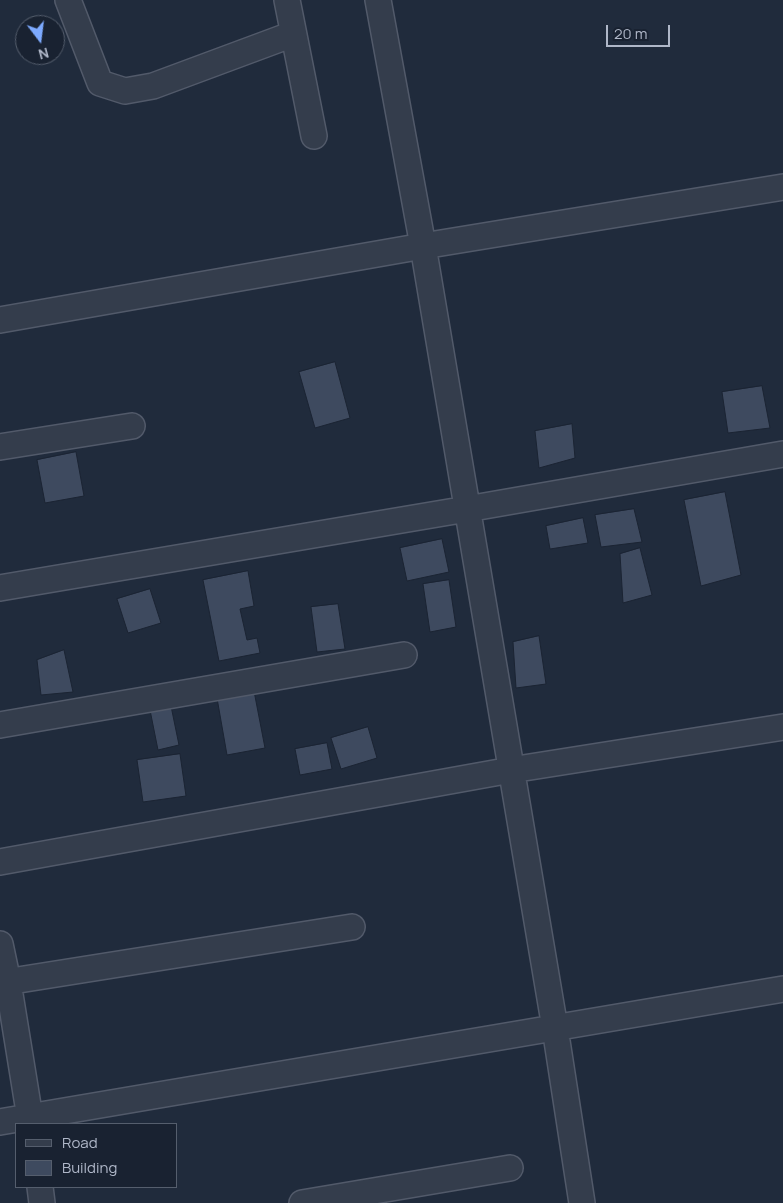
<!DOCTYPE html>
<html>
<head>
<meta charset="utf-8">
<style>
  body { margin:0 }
  #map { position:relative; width:783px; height:1203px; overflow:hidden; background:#202b3c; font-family:Manrope,sans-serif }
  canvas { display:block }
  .legend { position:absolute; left:15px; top:1123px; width:162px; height:65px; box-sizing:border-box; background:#192231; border:1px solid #555e6d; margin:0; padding:6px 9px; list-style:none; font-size:15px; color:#afb7c8 }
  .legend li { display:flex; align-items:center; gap:10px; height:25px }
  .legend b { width:25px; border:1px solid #555e6d }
  .north { position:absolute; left:15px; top:15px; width:50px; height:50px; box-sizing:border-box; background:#192231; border:1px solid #555e6d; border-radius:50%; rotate:165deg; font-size:14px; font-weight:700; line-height:20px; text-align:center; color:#afb7c8 }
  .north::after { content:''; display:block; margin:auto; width:18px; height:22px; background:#7daaff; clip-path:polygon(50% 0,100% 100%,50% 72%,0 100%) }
  .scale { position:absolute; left:606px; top:25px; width:64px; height:22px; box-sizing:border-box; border:2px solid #afb7c8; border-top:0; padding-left:6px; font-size:15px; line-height:18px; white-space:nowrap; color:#afb7c8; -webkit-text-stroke:4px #192231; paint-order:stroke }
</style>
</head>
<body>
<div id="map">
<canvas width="783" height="1203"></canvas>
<ul class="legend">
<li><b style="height:6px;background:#343d4c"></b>Road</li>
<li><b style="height:14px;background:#3e4a5f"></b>Building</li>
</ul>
<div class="north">N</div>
<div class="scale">20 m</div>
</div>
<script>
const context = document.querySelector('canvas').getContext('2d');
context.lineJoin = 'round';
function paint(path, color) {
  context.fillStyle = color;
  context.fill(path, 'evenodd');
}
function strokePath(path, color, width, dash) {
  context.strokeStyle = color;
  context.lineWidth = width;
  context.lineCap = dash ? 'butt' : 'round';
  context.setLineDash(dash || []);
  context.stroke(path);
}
const building = new Path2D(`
  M335,362L350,418L315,428L299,372Z
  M762,386L770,428L728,433L722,392Z
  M572,424L575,458L539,468L535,431Z
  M76,452L84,496L45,503L37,460Z
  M725,492L741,575L701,586L684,500Z
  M634,509L642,542L601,547L595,515Z
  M583,518L588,543L550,549L546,526Z
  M442,539L449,572L407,581L400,548Z
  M640,548L652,595L623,603L620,554Z
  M248,571L254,606L240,609L247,640L257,638L260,653L219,661L203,580Z
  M449,580L456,627L430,632L423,584Z
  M150,589L161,623L128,633L117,599Z
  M338,604L345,649L317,652L311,607Z
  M539,636L546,684L516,688L513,642Z
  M64,650L73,692L41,695L37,660Z
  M254,691L265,748L227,755L217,698Z
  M171,706L179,745L158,750L150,710Z
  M368,727L377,758L341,769L331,738Z
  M327,743L332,769L300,775L295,749Z
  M180,754L186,796L143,802L137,760Z`);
const minor = new Path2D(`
  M68,0L100,83L125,91L153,86L293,34
  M287,0L314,136
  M378,0L423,246L555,1028L582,1203
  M0,320L423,246L783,187
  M0,447L132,426
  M0,588L467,509L783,454
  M0,725L404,655
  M0,862L511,770L783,727
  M0,944L8,982L31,1124
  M0,983L352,927
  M0,1122L783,989
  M40,1187L42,1203
  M302,1203L510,1168`);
paint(building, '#3e4a5f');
strokePath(building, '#1b2433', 1);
strokePath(minor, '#525a6a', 28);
strokePath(minor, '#343d4c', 25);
</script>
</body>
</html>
